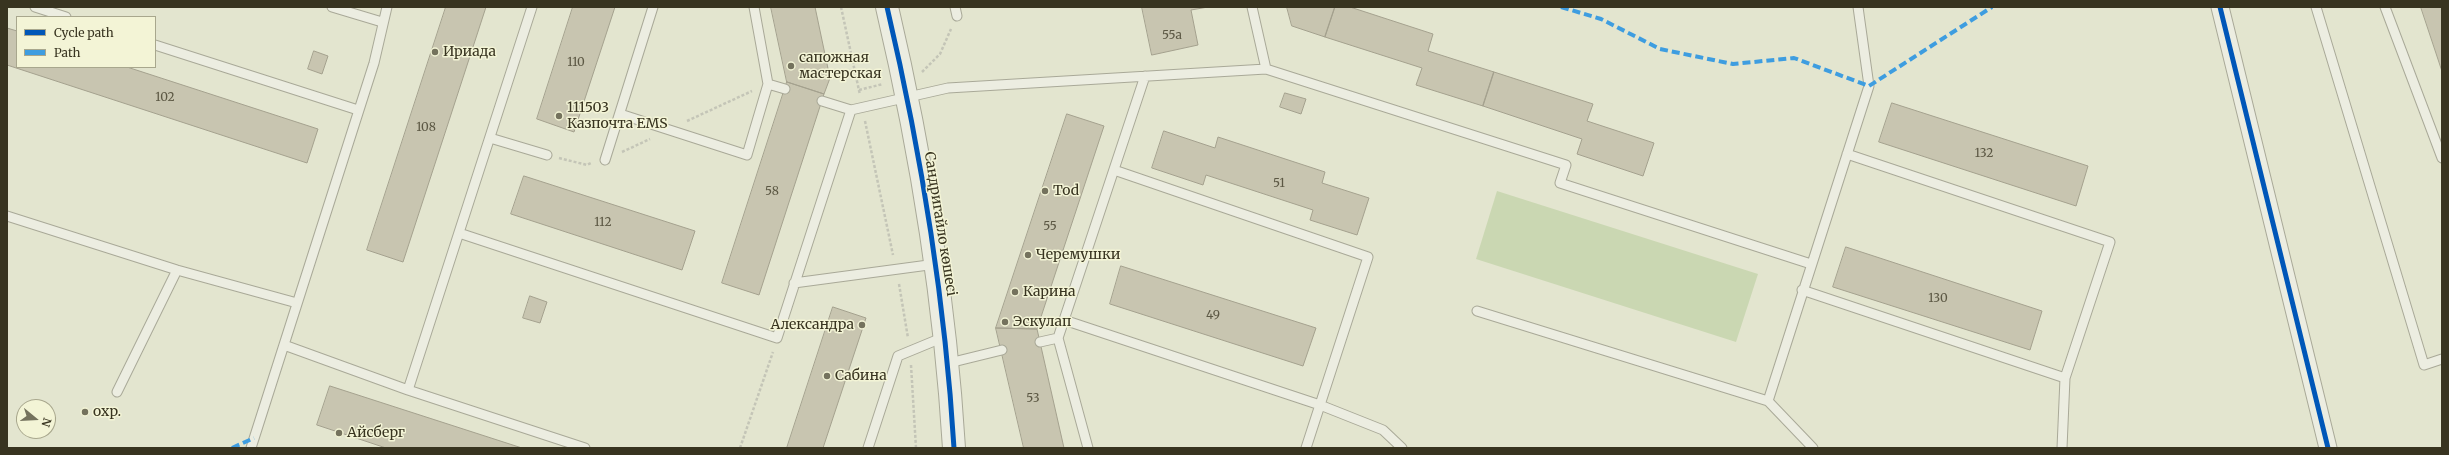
<!DOCTYPE html>
<html>
<head>
<meta charset="utf-8">
<style>
  body { margin:0 }
  #map { position:relative; width:2449px; height:455px; overflow:hidden; background:#e3e5cf; font-family:Merriweather,serif }
  canvas { display:block }
  .frame { position:absolute; inset:0; border:8px solid #383420; pointer-events:none }
  .legend { position:absolute; left:16px; top:16px; width:140px; height:52px; box-sizing:border-box; background:#f3f4d6; border:1px solid #a8a78d; margin:0; padding:5px 7px; list-style:none; font-size:12px; color:#383420 }
  .legend li { display:flex; align-items:center; gap:8px; height:20px }
  .legend b { width:20px; border:1px solid #a8a78d }
  .north { position:absolute; left:16px; top:399px; width:40px; height:40px; box-sizing:border-box; background:#f3f4d6; border:1px solid #a8a78d; border-radius:50%; rotate:108deg; font-size:11px; font-weight:700; line-height:16px; text-align:center; color:#383420 }
  .north::after { content:''; display:block; margin:auto; width:14px; height:18px; background:#74725d; clip-path:polygon(50% 0,100% 100%,50% 72%,0 100%) }
</style>
</head>
<body>
<div id="map">
<canvas width="2449" height="455"></canvas>
<div class="frame"></div>
<ul class="legend">
<li><b style="height:5px;background:#0057b8"></b>Cycle path</li>
<li><b style="height:5px;background:#3e9de0"></b>Path</li>
</ul>
<div class="north">N</div>
</div>
<script>
const context = document.querySelector('canvas').getContext('2d');
context.lineJoin = 'round';
function paint(path, color) {
  context.fillStyle = color;
  context.fill(path, 'evenodd');
}
function strokePath(path, color, width, dash) {
  context.strokeStyle = color;
  context.lineWidth = width;
  context.lineCap = dash ? 'butt' : 'round';
  context.setLineDash(dash || []);
  context.stroke(path);
}
function drawText(font, color, halo, rows, align = 'center') {
  context.font = font + ' Merriweather,serif';
  context.lineWidth = 3;
  context.setLineDash([]);
  context.textBaseline = 'middle';
  context.strokeStyle = halo;
  context.fillStyle = color;
  for (const [text, x, y, turn = 0] of rows) {
    context.save();
    context.translate(x, y);
    context.rotate((+turn || 0) * Math.PI / 180);
    context.textAlign = isNaN(turn) ? turn : align;
    if (halo) context.strokeText(text, 0, 0);
    context.fillText(text, 0, 0);
    context.restore();
  }
}
const green = new Path2D(`
  M1497,191L1758,274L1736,342L1476,259Z`);
const building = new Path2D(`
  M446,7H486L403,262L367,250Z
  M573,7H615L574,132L537,119Z
  M771,7H815L830,78L824,94L787,82Z
  M1142,7H1208L1191,10L1198,45L1152,55Z
  M1287,7H1335L1325,37L1292,26Z
  M1335,7H1350L1433,34L1428,51L1494,72L1483,106L1416,85L1422,68L1325,37Z
  M2421,7H2442V71Z
  M7,28L17,31V67H127L318,129L307,163L7,65Z
  M314,51L328,56L322,74L308,69Z
  M1494,72L1593,104L1587,121L1654,143L1643,176L1577,154L1582,139L1483,106Z
  M787,82L824,94L759,295L722,283Z
  M1285,93L1306,99L1301,114L1280,107Z
  M1892,103L2088,166L2076,206L1879,142Z
  M1067,114L1104,126L1037,329L996,328Z
  M1164,131L1215,148L1218,137L1325,172L1322,183L1369,198L1357,235L1310,220L1313,210L1206,175L1203,185L1152,168Z
  M524,176L695,231L682,270L511,214Z
  M1846,247L2042,311L2030,350L1833,287Z
  M1121,266L1316,328L1303,366L1110,304Z
  M530,296L547,302L540,323L523,318Z
  M833,307L866,318L823,448H787Z
  M996,328L1037,329L1064,448H1024Z
  M330,386L522,448H386L317,425Z`);
const path = new Path2D(`
  M841,7L860,95
  M922,72L940,54L951,29
  M859,90L883,84
  M687,121L752,91
  M865,121L893,255
  M622,152L650,139
  M559,158L587,165L591,163
  M899,284L908,338
  M911,365L916,448
  M740,448L773,352`);
const service = new Path2D(`
  M35,7L66,17
  M332,7L382,22
  M955,7L957,16
  M1252,7L1266,69
  M2316,7L2424,365L2442,359
  M2385,7L2442,158
  M155,45L358,110
  M768,84L785,89
  M822,101L851,110
  M620,114L747,155L768,84L754,7
  M490,138L547,155
  M1847,154L2110,242L2065,378L2062,448
  M605,160L653,7
  M1114,170L1368,257L1306,448
  M7,216L177,270L297,303
  M459,233L777,338L851,110L948,88L1266,69L1566,165L1560,183L1811,264
  M794,283L936,264
  M1802,290L2065,378
  M1477,311L1768,401
  M1064,320L1320,405L1383,430L1402,448
  M1040,342L1058,338
  M284,345L408,390L585,448
  M949,363L1002,350
  M408,390L532,7
  M117,392L177,270
  M251,448L374,63L387,7
  M868,448L898,356L944,337
  M1088,448L1058,338L1145,76
  M1813,448L1768,401L1869,86L1858,7`);
const minor = new Path2D(`
  M2220,7L2328,448`);
const tertiary = new Path2D(`
  M887,7C921,152 945,299 954,448`);
const quiet = new Path2D(`
  M1561,7L1601,19L1660,49L1733,64L1794,58L1869,86L1992,7
  M232,448L254,438`);
const cycleway = new Path2D(`
  M887,7C921,152 945,299 954,448
  M2220,7L2328,448`);
const markers = [
  [435,52,4,"#74725d"],
  [791,66,4,"#74725d"],
  [559,116,4,"#74725d"],
  [1045,191,4,"#74725d"],
  [1028,255,4,"#74725d"],
  [1015,292,4,"#74725d"],
  [1005,322,4,"#74725d"],
  [862,325,4,"#74725d"],
  [827,376,4,"#74725d"],
  [85,412,4,"#74725d"],
  [339,433,4,"#74725d"]
];
const numberNames = [
  ["55а",1172,36],
  ["110",576,63],
  ["102",165,98],
  ["108",426,128],
  ["132",1984,154],
  ["51",1279,184],
  ["58",772,192],
  ["112",603,223],
  ["55",1050,227],
  ["130",1938,299],
  ["49",1213,316],
  ["53",1033,399]
];
const poiNames = [
  ["Ириада",443,52],
  ["сапожная",799,58],
  ["мастерская",799,74],
  ["111503",567,108],
  ["Казпочта EMS",567,124],
  ["Tod",1053,191],
  ["Черемушки",1036,255],
  ["Карина",1023,292],
  ["Эскулап",1013,322],
  ["Александра",854,325,"right"],
  ["Сабина",835,376],
  ["охр.",93,412],
  ["Айсберг",347,433]
];
const streetNames = [
  ["Сандригайло көшесі",940,224,81]
];
paint(green, '#cad7b2');
paint(building, '#c8c5b0');
strokePath(building, '#a4a18e', 1);
strokePath(service, '#a9a998', 11);
strokePath(minor, '#a9a998', 19);
strokePath(tertiary, '#a9a998', 24);
strokePath(path, '#c4c5b7', 2.5, [3, 2]);
strokePath(service, '#ecede1', 9);
strokePath(minor, '#ecede1', 17);
strokePath(tertiary, '#ecede1', 22);
strokePath(quiet, '#3e9de0', 4, [8, 4]);
strokePath(cycleway, '#0057b8', 5);
for (const [x, y, r, color] of markers) {
  const dot = new Path2D();
  dot.arc(x, y, r, 0, 2 * Math.PI);
  context.fillStyle = color;
  context.fill(dot);
  strokePath(dot, '#f3f4d6', 1.5);
}
drawText('12px', '#5c5844', null, numberNames);
drawText('14px', '#383420', '#f3f4d6', poiNames, 'left');
drawText('14px', '#383420', '#f3f4d6', streetNames);
</script>
</body>
</html>
